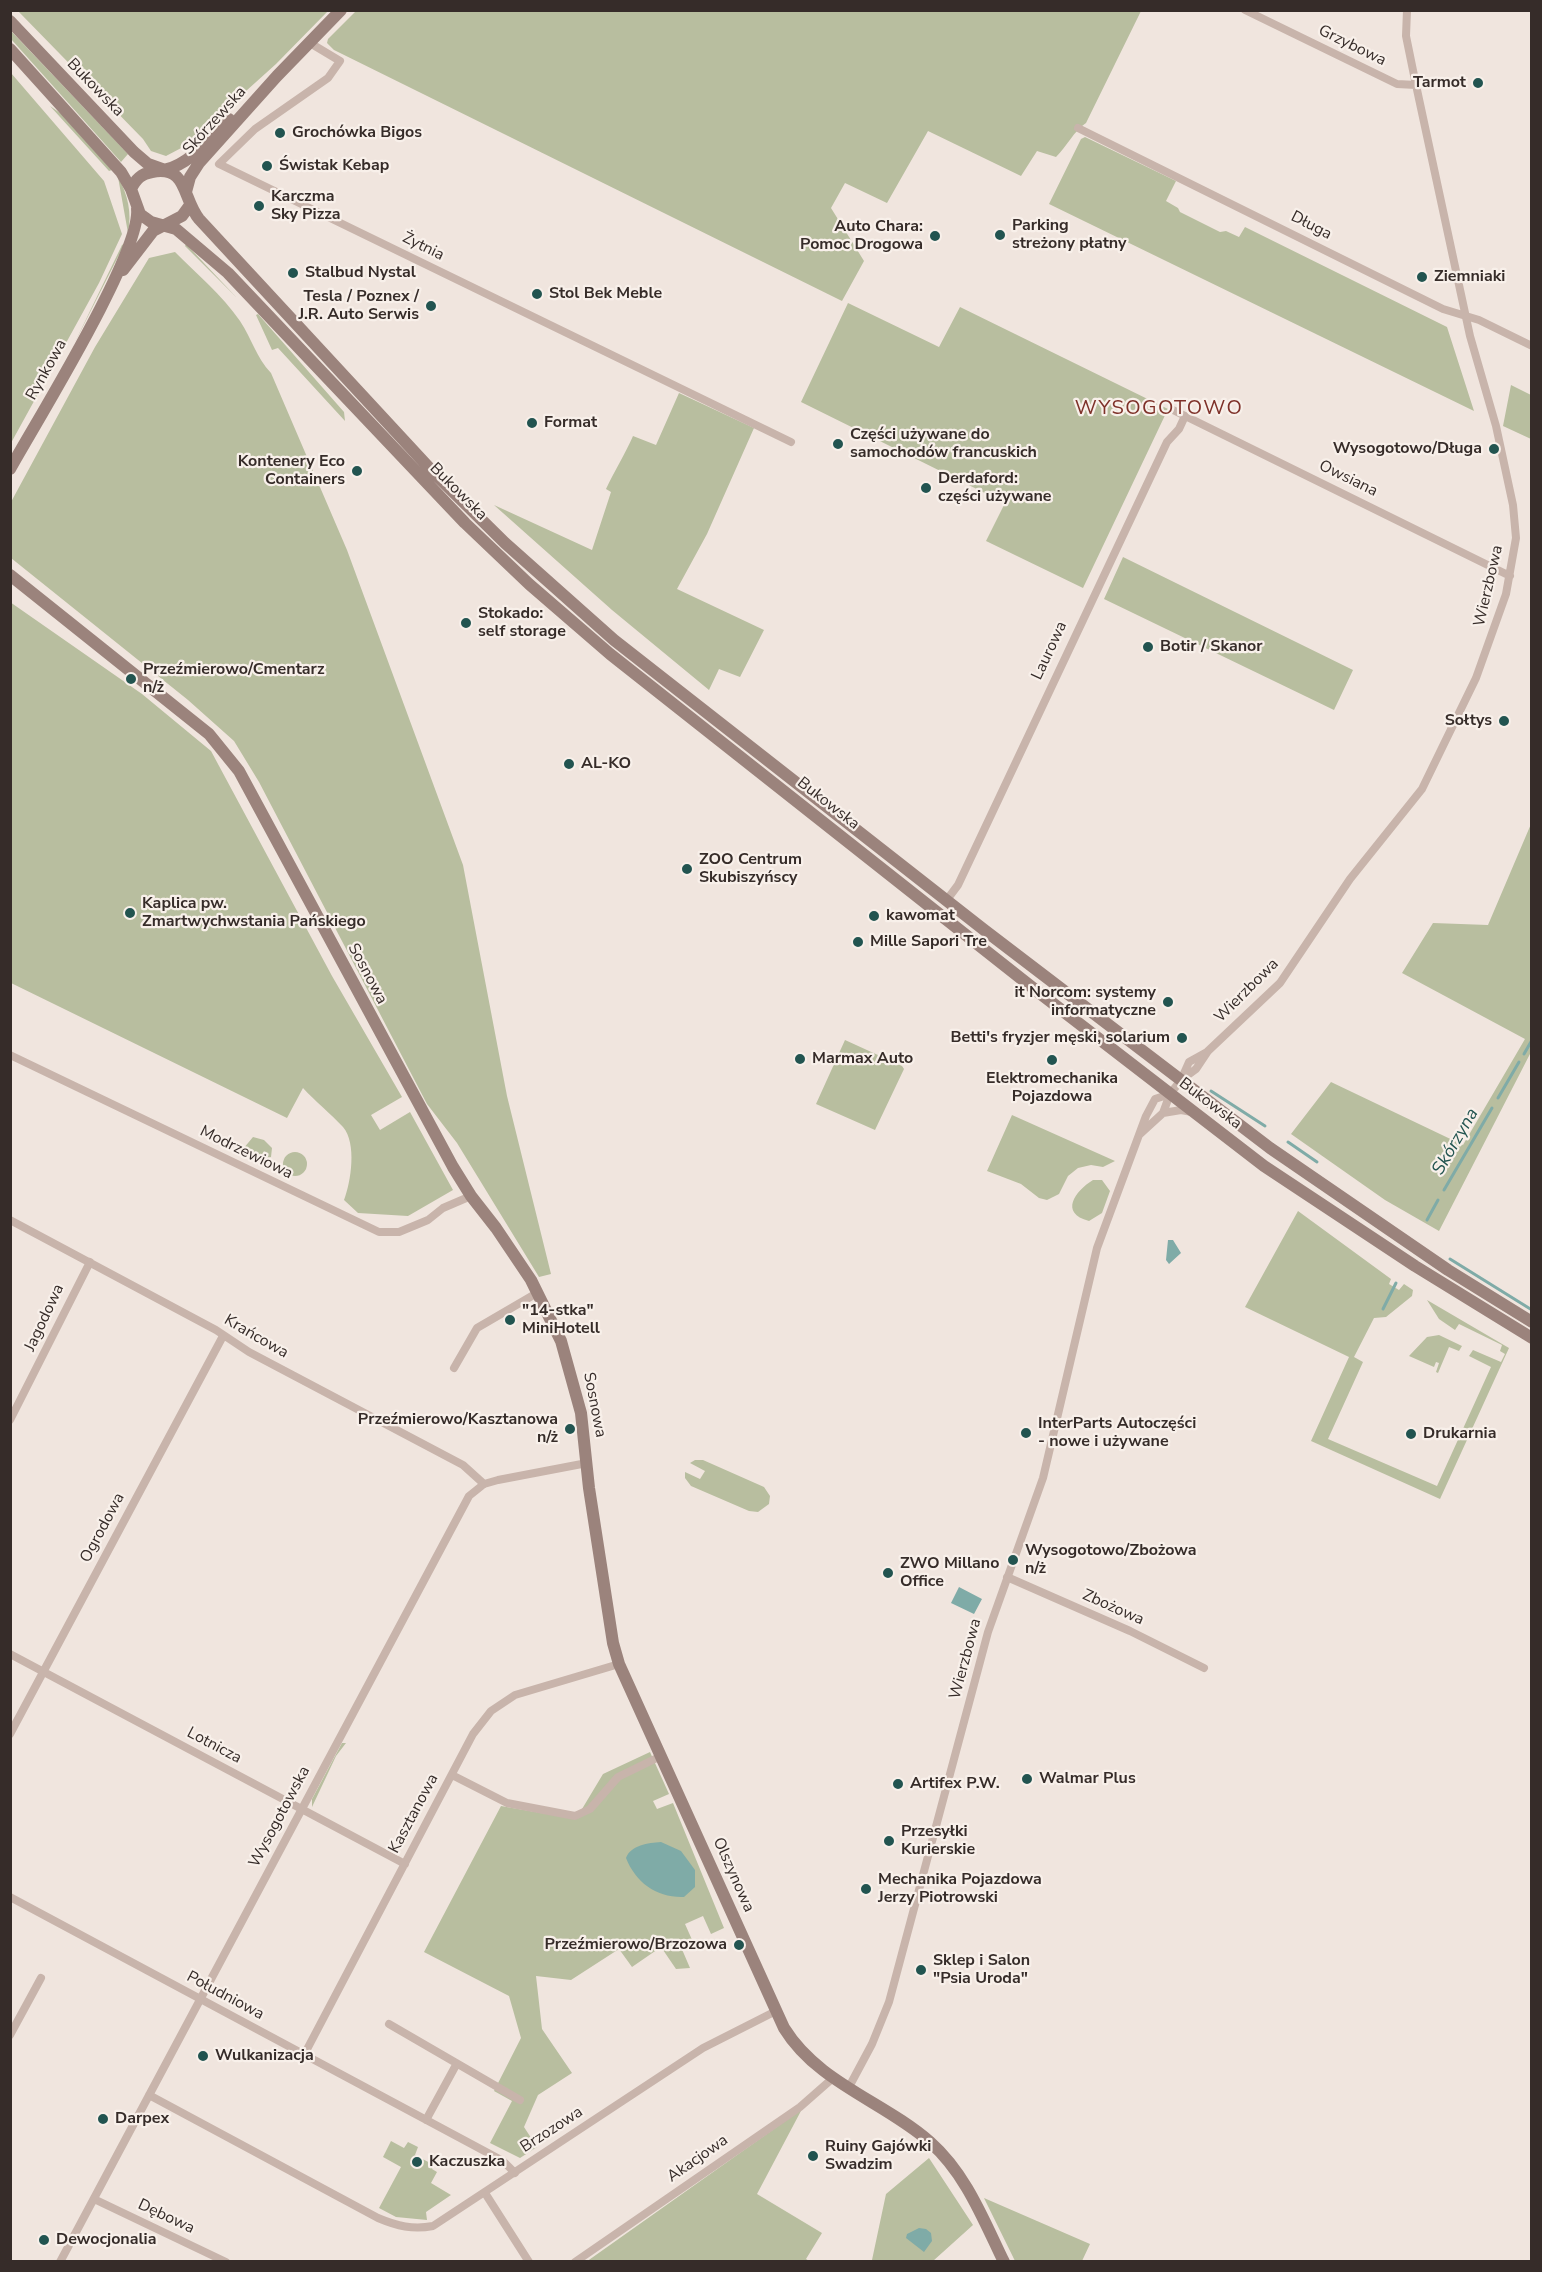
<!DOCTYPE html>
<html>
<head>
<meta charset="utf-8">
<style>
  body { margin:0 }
  #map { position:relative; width:1542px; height:2272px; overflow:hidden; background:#f0e5de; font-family:"Nunito Sans",sans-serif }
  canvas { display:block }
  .frame { position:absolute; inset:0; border:12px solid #362c29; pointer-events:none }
</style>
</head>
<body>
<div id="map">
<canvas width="1542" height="2272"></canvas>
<div class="frame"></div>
</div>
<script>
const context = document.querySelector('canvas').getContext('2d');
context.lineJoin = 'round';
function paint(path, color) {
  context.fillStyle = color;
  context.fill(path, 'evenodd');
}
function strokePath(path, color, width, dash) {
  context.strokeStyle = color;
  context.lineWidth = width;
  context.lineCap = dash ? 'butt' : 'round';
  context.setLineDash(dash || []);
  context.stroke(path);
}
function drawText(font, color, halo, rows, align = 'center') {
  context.font = font + ' "Nunito Sans",sans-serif';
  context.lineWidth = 4.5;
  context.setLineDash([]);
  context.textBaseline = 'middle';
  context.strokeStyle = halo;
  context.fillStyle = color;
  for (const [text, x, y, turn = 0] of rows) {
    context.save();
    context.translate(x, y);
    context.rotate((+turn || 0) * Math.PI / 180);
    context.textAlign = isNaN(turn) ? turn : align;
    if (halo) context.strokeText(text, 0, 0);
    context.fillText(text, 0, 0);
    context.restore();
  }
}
const green = new Path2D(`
  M357,10L1141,11L1086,123C1074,131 1067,146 1056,157L1037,151L1021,176L928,131L887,203L845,183L831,208L864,261L842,301L334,50L327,43L328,39Z
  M18,11H328L276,64L185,146L166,156L151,151L143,139Z
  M11,31L128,154L121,162L11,39Z
  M11,73L104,181L122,234L99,283L11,443Z
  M50,106L63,115L112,170L109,171Z
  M1085,137L1176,181L1166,201L1178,208L1180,212L1220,232L1226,231L1239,237L1245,227L1447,327L1474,411L1049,204L1081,139Z
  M118,177C128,195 132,213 128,233Z
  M125,243L75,342L122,245Z
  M186,244L237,298L185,246Z
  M175,252C197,274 222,295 240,321C252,339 256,357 271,373L347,550L463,865L507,1096L551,1274L539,1277L457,1143L427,1104L259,782L234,741L188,700L11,558V502L95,347L149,258Z
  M848,303L939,347L960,307L1168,409L1083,588L986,541L1005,503L801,402Z
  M258,314L344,412L345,421L278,348L272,350L256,315Z
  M1511,385L1531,395V439L1503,426Z
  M679,393L754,428L707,534L677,589L764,630L740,677L719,669L709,690L612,610L494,505L592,550L611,492L606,489C615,470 625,454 633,436L656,445Z
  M1123,557L1353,670L1334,710L1104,599Z
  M10,602L142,694L211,751L332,976L402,1097L371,1115L380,1130L410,1112L453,1190L408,1216L358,1213L344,1200C351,1182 357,1143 343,1127C331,1114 315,1101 303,1088L287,1118L11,983Z
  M1531,824V1052L1439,1231L1385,1200L1291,1134L1331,1082L1463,1145L1525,1039L1402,973L1433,923L1488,925Z
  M845,1040L902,1066L904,1069L875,1130L816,1104Z
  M1012,1115L1115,1161L1103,1167L1091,1165L1078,1168L1068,1176L1059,1194L1047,1200L1039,1198L1021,1184L987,1171Z
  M253,1137L264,1140L272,1148L271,1157C259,1160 252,1157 243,1149Z
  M283 1164a12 12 0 1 1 24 0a12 12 0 1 1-24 0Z
  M1093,1180H1102L1110,1191L1102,1213L1089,1221C1059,1213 1075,1191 1093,1180Z
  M1298,1211L1391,1279L1389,1284L1399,1290L1404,1284L1413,1290L1412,1296L1386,1317L1374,1318L1354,1357L1363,1362L1328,1439L1437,1486L1491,1367L1469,1356L1473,1350L1501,1362L1505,1354L1500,1351L1502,1345L1459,1324L1455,1330L1439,1319L1427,1300L1509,1348L1440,1499L1311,1441L1349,1357L1245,1307Z
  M1439,1335L1462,1346L1459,1351L1449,1347L1438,1373L1436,1372L1439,1363L1436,1362L1434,1367L1409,1356L1427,1337Z
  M695,1460H703L764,1487L770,1496L769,1504L758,1512L749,1511L691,1486L685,1478V1472L700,1479L705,1471L690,1463Z
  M342,1743H346L336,1756L312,1807V1799Z
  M650,1752L669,1794L653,1801L657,1809L673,1803L724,1928L711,1934L703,1916L685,1924L693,1942L681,1947L690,1968L676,1969L661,1947L632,1967L619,1949L571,1980L536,1976L542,2029L572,2073L538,2095L524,2127L537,2147L520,2158L490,2143L512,2101L494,2091L521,2038L509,1996L424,1952L501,1806L576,1819L603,1774Z
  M802,2109L757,2194L822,2233L806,2259L809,2261L586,2262Z
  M391,2141L404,2148L408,2142L418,2147L415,2155L434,2165L432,2169L437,2172L431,2183L451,2195L426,2212L427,2220L396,2217L379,2208L401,2167L383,2157Z
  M929,2158L973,2225L933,2261L874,2262L872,2260L886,2194Z
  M984,2198L1090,2244L1082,2261H1015Z`);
const water = new Path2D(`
  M1168,1240H1173L1181,1253L1169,1264L1166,1260Z
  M959,1587L982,1599L974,1614L951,1603Z
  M661,1842L681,1851L695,1870V1887L684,1897C657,1898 636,1883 626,1858C631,1845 648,1843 661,1842Z
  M919,2228L926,2229L931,2233L932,2241L924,2252L906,2238L907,2234Z`);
const stream = new Path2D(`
  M1524,1054L1532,1040
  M1211,1091L1265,1126
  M1498,1098L1519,1062
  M1288,1142L1317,1162
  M1444,1190L1492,1108
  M1427,1220L1438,1200
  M1450,1259L1532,1310
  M1383,1309L1396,1283`);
const street = new Path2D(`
  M1245,10L1397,84L1416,85
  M310,43L340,61L328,78L255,129L219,164L791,442
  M1078,128L1443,309L1479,320L1532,346
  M1173,410L1510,576
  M946,901L958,885L1167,442L1179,429L1185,416
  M10,1055L379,1232H399L428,1220L443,1208L471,1196
  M1181,1080L1196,1069L1208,1051L1280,983L1350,879L1422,789L1476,678L1506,594L1516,538L1513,505L1496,426L1470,336L1416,85L1406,36L1407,10
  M1163,1113L1181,1110L1192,1112
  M1140,1134L1163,1113L1170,1094L1181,1080L1189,1062L1207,1052
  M10,1220L216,1330L249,1352L463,1465L484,1484
  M454,1368L477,1328L537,1293
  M10,1420L90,1262
  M1007,1577L1130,1631L1204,1668
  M10,1654L405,1864
  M10,1734L223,1336
  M452,1775L507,1803L575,1816L590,1809L618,1777L661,1756
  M10,1897L503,2161L515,2173
  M389,2024L520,2100
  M10,2035L41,1978
  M304,2055L473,1734L491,1711L515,1695L619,1664
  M849,2087L872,2044L889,2002L988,1632L1043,1478L1097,1248L1146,1116L1155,1099L1170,1094
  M149,2095L378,2218C397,2226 413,2230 433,2226L703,2048L776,2011
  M426,2120L456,2065
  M485,2193L529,2262
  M94,2199L226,2262
  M60,2262L469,1496L484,1484L498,1480L587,1463
  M575,2262L800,2107L833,2078`);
const secondary = new Path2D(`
  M10,21L134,152L148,164L162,169
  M10,49L121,172L131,189L140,214L151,222L176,229L228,273L465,523L529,584L610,654L1033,988L1264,1166L1415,1266L1532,1338
  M164,170C190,165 211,137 229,119
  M131,189C136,179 141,174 152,172C188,165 182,198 199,219L434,473L505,543L614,640L983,929L1270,1148L1448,1270L1532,1322
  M186,192L190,177L199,163L277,76L341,10
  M123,270L153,231L182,216L190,205
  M10,469C36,422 142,252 137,208
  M10,575L209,734L239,771L453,1167L471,1196L496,1228L531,1280L561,1341L581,1413L589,1488L613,1643L619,1664L784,2028C818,2083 883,2101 930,2142C966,2174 983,2219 1004,2262`);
const markers = [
  [1478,83,6,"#225450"],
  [280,133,6,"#225450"],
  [267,166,6,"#225450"],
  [259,206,6,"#225450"],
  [1000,235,6,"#225450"],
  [935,236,6,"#225450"],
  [293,273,6,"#225450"],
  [1422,277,6,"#225450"],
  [537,294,6,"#225450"],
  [431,306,6,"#225450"],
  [532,423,6,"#225450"],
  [838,444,6,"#225450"],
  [1494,449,6,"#225450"],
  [357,471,6,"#225450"],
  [926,488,6,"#225450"],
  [466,623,6,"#225450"],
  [1148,647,6,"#225450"],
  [131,679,6,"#225450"],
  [1504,721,6,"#225450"],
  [569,764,6,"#225450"],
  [687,869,6,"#225450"],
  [130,913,6,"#225450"],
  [874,916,6,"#225450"],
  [858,942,6,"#225450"],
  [1168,1002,6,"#225450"],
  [1182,1038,6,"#225450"],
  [800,1059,6,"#225450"],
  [1052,1060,6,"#225450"],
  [510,1320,6,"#225450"],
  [570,1429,6,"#225450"],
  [1026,1433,6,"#225450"],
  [1411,1434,6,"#225450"],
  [1013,1560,6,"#225450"],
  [888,1573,6,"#225450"],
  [1027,1779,6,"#225450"],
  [898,1784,6,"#225450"],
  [889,1841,6,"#225450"],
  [866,1889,6,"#225450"],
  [739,1945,6,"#225450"],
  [921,1970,6,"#225450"],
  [203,2056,6,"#225450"],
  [103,2119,6,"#225450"],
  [813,2156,6,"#225450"],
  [417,2162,6,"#225450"],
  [44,2240,6,"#225450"]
];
const streetNames = [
  ["Grzybowa",1352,46,26],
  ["Bukowska",95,88,46],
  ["Skórzewska",215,121,-48],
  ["Długa",1311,226,27],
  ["Żytnia",423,247,26],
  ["Rynkowa",47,370,-61],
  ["Owsiana",1348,479,26],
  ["Bukowska",458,492,45],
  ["Wierzbowa",1489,586,-77],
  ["Laurowa",1050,651,-65],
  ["Bukowska",828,804,38],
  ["Sosnowa",367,974,62],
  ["Wierzbowa",1247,991,-45],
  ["Bukowska",1210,1104,37],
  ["Modrzewiowa",246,1153,26],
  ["Jagodowa",45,1318,-65],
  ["Krańcowa",256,1337,30],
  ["Sosnowa",594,1405,79],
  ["Ogrodowa",103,1528,-62],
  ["Zbożowa",1113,1608,24],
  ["Wierzbowa",966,1659,-75],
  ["Lotnicza",214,1746,28],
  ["Kasztanowa",414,1814,-62],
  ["Wysogotowska",280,1817,-62],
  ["Olszynowa",733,1875,66],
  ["Południowa",225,1996,28],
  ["Brzozowa",552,2130,-33],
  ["Akacjowa",698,2159,-35],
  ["Dębowa",166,2217,25]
];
const poiNames = [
  ["Tarmot",1466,83,"right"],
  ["Grochówka Bigos",292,133],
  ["Świstak Kebap",279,166],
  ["Karczma",271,197],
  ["Sky Pizza",271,215],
  ["Parking",1012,226],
  ["streżony płatny",1012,244],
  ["Auto Chara:",923,227,"right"],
  ["Pomoc Drogowa",923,245,"right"],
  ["Stalbud Nystal",305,273],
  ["Ziemniaki",1434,277],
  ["Stol Bek Meble",549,294],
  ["Tesla / Poznex /",419,297,"right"],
  ["J.R. Auto Serwis",419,315,"right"],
  ["Format",544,423],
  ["Części używane do",850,435],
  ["samochodów francuskich",850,453],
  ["Wysogotowo/Długa",1482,449,"right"],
  ["Kontenery Eco",345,462,"right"],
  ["Containers",345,480,"right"],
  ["Derdaford:",938,479],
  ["części używane",938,497],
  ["Stokado:",478,614],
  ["self storage",478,632],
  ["Botir / Skanor",1160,647],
  ["Przeźmierowo/Cmentarz",143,670],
  ["n/ż",143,688],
  ["Sołtys",1492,721,"right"],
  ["AL-KO",581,764],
  ["ZOO Centrum",699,860],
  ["Skubiszyńscy",699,878],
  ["Kaplica pw.",142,904],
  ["Zmartwychwstania Pańskiego",142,922],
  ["kawomat",886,916],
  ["Mille Sapori Tre",870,942],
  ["it Norcom: systemy",1156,993,"right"],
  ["informatyczne",1156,1011,"right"],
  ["Betti's fryzjer męski, solarium",1170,1038,"right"],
  ["Marmax Auto",812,1059],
  ["Elektromechanika",1052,1079,"center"],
  ["Pojazdowa",1052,1097,"center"],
  ["\"14-stka\"",522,1311],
  ["MiniHotell",522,1329],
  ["Przeźmierowo/Kasztanowa",558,1420,"right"],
  ["n/ż",558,1438,"right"],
  ["InterParts Autoczęści",1038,1424],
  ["- nowe i używane",1038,1442],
  ["Drukarnia",1423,1434],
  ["Wysogotowo/Zbożowa",1025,1551],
  ["n/ż",1025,1569],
  ["ZWO Millano",900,1564],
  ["Office",900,1582],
  ["Walmar Plus",1039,1779],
  ["Artifex P.W.",910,1784],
  ["Przesyłki",901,1832],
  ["Kurierskie",901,1850],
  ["Mechanika Pojazdowa",878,1880],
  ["Jerzy Piotrowski",878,1898],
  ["Przeźmierowo/Brzozowa",727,1945,"right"],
  ["Sklep i Salon",933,1961],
  ["\"Psia Uroda\"",933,1979],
  ["Wulkanizacja",215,2056],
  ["Darpex",115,2119],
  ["Ruiny Gajówki",825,2147],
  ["Swadzim",825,2165],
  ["Kaczuszka",429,2162],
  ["Dewocjonalia",56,2240]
];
const waterNames = [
  ["Skórzyna",1456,1142,-60]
];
const quarterNames = [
  ["WYSOGOTOWO",1159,409]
];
paint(green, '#b8be9f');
paint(water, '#7faba7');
strokePath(stream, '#7faba7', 3);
strokePath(street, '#c8b4ab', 8);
strokePath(secondary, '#9b837c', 12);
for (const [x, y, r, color] of markers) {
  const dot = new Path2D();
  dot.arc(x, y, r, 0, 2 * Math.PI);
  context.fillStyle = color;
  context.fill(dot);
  strokePath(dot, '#f8f0ea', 2);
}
drawText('16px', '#362c29', '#f8f0ea', streetNames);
drawText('bold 16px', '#362c29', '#f8f0ea', poiNames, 'left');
drawText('italic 18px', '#225450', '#f8f0ea', waterNames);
context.letterSpacing = '1.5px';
drawText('20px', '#7e3129', '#f8f0ea', quarterNames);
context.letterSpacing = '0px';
</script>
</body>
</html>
